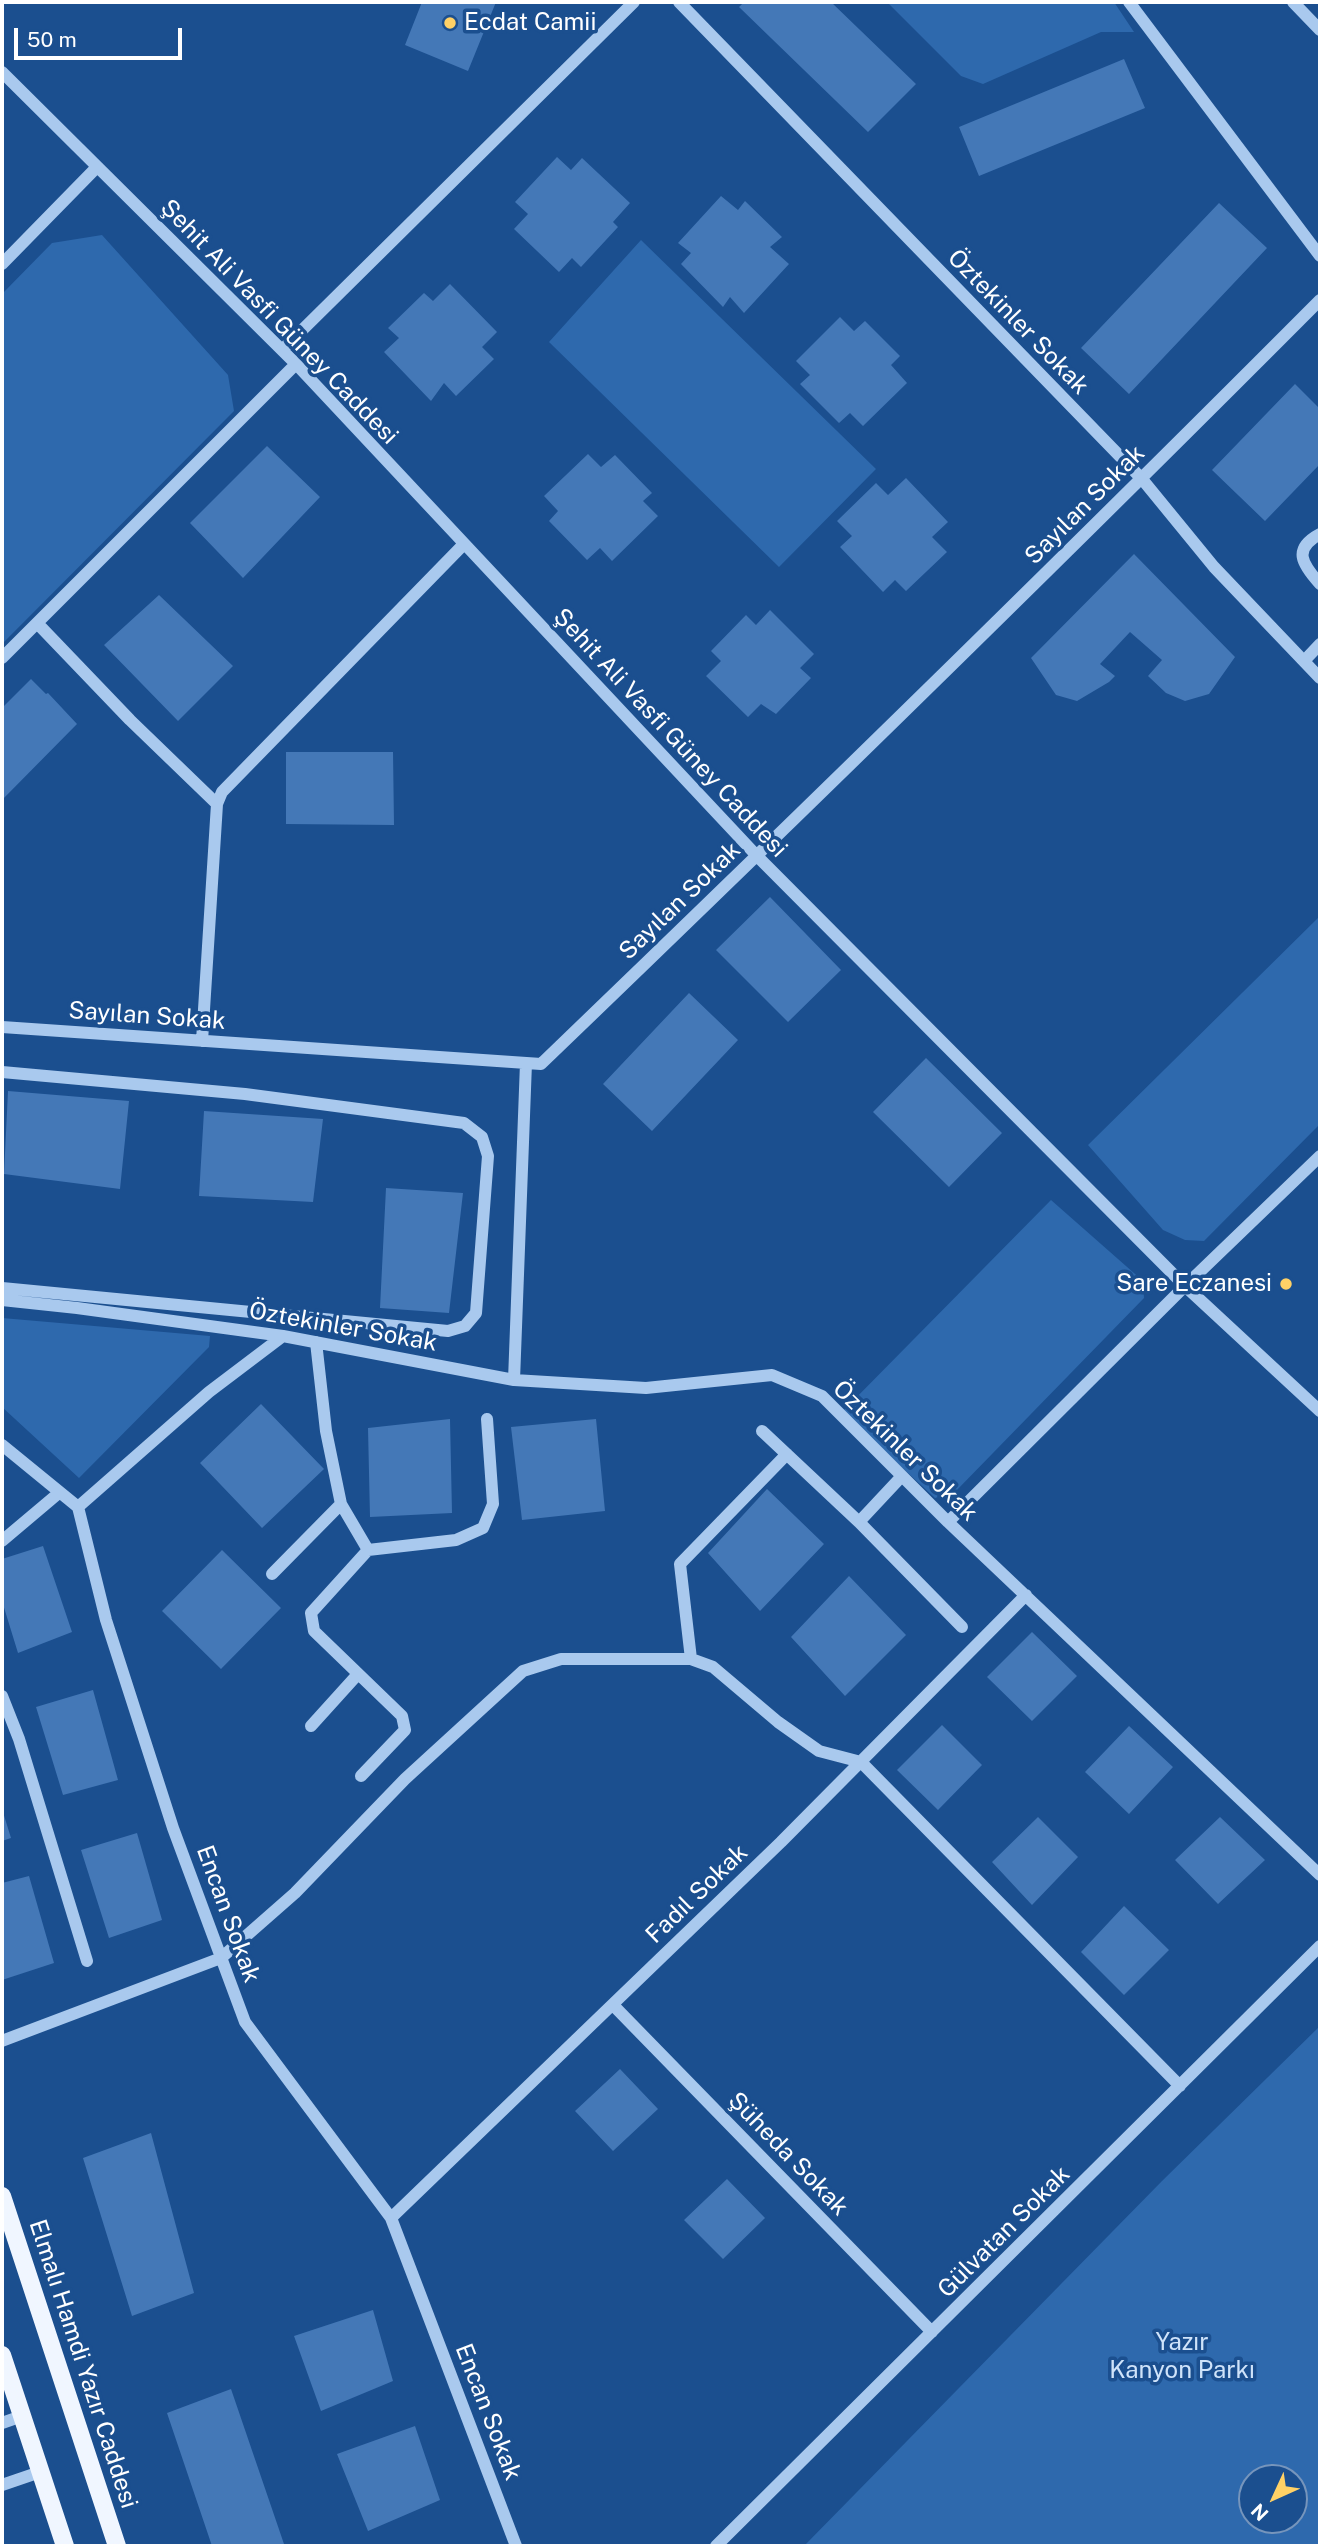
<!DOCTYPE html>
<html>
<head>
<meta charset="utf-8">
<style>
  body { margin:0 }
  #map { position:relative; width:1322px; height:2548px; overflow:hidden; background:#1b4f8f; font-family:"Public Sans",sans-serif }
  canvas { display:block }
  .frame { position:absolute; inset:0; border:4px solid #fff; pointer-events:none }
  .north { position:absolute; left:1238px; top:2464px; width:70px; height:70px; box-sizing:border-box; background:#1b4f8f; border:2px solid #7695bc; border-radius:50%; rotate:225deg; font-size:19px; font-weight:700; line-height:28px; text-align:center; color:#fff }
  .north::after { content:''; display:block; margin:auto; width:24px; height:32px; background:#ffd166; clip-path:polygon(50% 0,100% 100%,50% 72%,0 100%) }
  .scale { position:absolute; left:14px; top:28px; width:168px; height:32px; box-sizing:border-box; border:4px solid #fff; border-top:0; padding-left:9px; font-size:21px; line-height:24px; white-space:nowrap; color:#fff; -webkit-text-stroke:5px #1b4f8f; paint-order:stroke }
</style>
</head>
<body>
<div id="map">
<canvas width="1322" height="2548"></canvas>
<div class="frame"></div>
<div class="north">N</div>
<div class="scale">50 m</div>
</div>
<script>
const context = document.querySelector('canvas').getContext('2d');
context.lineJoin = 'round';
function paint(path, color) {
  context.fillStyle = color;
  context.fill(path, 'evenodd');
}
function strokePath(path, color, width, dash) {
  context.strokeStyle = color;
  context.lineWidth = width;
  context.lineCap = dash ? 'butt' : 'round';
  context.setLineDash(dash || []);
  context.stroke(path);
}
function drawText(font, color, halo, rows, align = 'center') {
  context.font = font + ' "Public Sans",sans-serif';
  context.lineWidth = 7;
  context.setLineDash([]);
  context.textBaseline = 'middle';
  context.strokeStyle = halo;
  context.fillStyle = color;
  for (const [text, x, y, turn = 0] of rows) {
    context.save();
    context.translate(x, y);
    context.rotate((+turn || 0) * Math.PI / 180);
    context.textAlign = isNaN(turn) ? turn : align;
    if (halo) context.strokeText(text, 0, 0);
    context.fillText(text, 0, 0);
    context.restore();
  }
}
const green = new Path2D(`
  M887,2H1114L1134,32H1101L983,84L961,76Z
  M102,235L228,375L234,411L2,644V294L52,243Z
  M641,240L876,469L779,567L549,342Z
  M1320,916V1124L1204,1241L1185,1240L1163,1230L1088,1145Z
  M1051,1200L1143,1281L1144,1298L955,1492L935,1498L842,1412Z
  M2,1318L210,1336L209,1347L79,1478L2,1407Z
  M1320,2026V2546H804L1162,2181ZM1294,2478V2520H1252V2478Z`);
const building = new Path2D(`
  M422,2H496L468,71L405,45Z
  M744,2H831L916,84L868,132L739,7Z
  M1124,59L1145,108L979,176L959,127Z
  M557,157L571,170L582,158L630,203L613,222L618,227L581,267L572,258L559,272L514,229L528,214L515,202Z
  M721,196L738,210L745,201L782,237L770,247L789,264L744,313L730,297L723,307L681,264L691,253L678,243Z
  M1219,203L1267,248L1129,394L1081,348Z
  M450,284L497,332L482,347L494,359L456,396L444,383L431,401L384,352L399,338L388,328L424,293L433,301Z
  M840,317L854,331L865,321L900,356L891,365L907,383L863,426L850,413L839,423L800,384L810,375L796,361Z
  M1295,384L1320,409V464L1265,521L1212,470Z
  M267,446L320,497L243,578L190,523Z
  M588,454L601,467L615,455L652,493L643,501L658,516L612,561L600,548L587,560L549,521L558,511L544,496Z
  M906,478L948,522L932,537L947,552L906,591L895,580L883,592L840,547L852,536L837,521L876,483L888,495Z
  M1134,554L1235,657L1209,694L1185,701L1166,693L1148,676L1162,660L1130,632L1100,664L1115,676L1109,682L1077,701L1056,695L1031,658Z
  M159,595L233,666L178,721L104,645Z
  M770,610L814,654L800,668L811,678L776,714L761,704L748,717L706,676L721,661L711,651L746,615L756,625Z
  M31,679L46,694L48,693L77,724L2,800V708Z
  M286,752H393L394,825L286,824Z
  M770,897L841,970L788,1022L716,950Z
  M689,993L738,1040L652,1131L603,1084Z
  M926,1058L1002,1133L949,1187L873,1112Z
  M8,1091L129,1101L120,1189L4,1174Z
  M204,1111L323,1119L313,1202L199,1196Z
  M386,1188L463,1193L449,1313L380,1308Z
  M261,1404L324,1469L262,1528L200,1463Z
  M450,1419L452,1513L370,1517L368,1428Z
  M596,1419L605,1511L522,1520L511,1427Z
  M767,1489L824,1544L760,1611L708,1553Z
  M43,1546L72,1632L18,1653L2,1601V1559Z
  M222,1550L281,1608L221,1669L162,1611Z
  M849,1576L906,1635L845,1696L791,1637Z
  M1032,1632L1077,1676L1032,1721L987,1677Z
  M93,1690L118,1780L63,1795L36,1707Z
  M942,1725L982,1765L938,1810L897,1770Z
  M1129,1726L1173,1767L1129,1814L1085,1772Z
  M2,1809L11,1838L2,1841Z
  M1038,1817L1078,1857L1032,1905L992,1862Z
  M1220,1817L1265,1860L1218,1904L1175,1860Z
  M137,1833L162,1920L109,1938L81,1850Z
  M29,1876L54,1963L2,1980V1883Z
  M1124,1906L1169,1950L1124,1995L1081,1952Z
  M620,2069L658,2109L613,2151L575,2111Z
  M151,2133L194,2293L132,2316L83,2158Z
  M727,2179L765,2218L723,2259L684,2220Z
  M373,2310L393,2381L321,2411L294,2336Z
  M231,2389L284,2544L276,2546H212L167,2413Z
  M415,2426L440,2500L368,2531L337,2454Z`);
const minor = new Path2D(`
  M679,2L1142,479L1214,567L1320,678
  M1129,2L1320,256
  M1293,2L1320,30
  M2,72L296,364L757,856L1185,1286L1320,1411
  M2,264L97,167
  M282,350L634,2
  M1320,534C1292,549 1302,564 1320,584
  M37,623L130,720L217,804
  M2,658L296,364
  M1304,661L1320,644
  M2,1027L541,1064C803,812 1064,557 1320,300
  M202,1041L217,804L222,792L464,544
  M2,1072L245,1094L464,1123L482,1137L488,1156L476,1313L465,1326L448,1331L2,1288
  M2,1300L77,1308L283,1336L514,1380L646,1388L772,1375L822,1396L948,1522L1320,1875
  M283,1336L209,1392L78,1507L106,1620L173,1828L245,2022L391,2218L516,2546
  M316,1342L326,1431L341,1504L368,1550
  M514,1380L526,1063
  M762,1431L859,1522
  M2,1445L78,1507
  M902,1476L859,1522L962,1627
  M948,1522L1185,1286L1320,1156
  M2,1541L60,1492
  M272,1574L341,1504
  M691,1659L680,1564L787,1454
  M2,1696L19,1739L87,1961
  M311,1726L358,1674
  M361,1776L405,1730L402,1716L314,1631L311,1613L368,1550L456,1540L483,1528L493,1504L487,1419
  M613,2005L932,2332
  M2,2041L221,1958L295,1893L405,1779L523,1671L561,1659H691L713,1667L778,1722L819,1751L861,1762L1180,2086
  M391,2218L781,1842L1026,1595
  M2,2423L22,2416
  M2,2485L40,2472
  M716,2546L1320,1946`);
const major = new Path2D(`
  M2,2196L117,2546
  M2,2355L65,2546`);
const markers = [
  [450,23,7,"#ffd166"],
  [1286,1284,7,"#ffd166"]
];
const poiNames = [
  ["Ecdat Camii",464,23],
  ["Sare Eczanesi",1272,1284,"right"]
];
const streetNames = [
  ["Şehit Ali Vasfi Güney Caddesi",279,322,46],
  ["Öztekinler Sokak",1018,322,46],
  ["Sayılan Sokak",1085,505,-45],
  ["Şehit Ali Vasfi Güney Caddesi",670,733,47],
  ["Sayılan Sokak",680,901,-44],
  ["Sayılan Sokak",147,1016,4],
  ["Öztekinler Sokak",343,1327,10],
  ["Öztekinler Sokak",905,1451,44],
  ["Fadıl Sokak",697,1894,-44],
  ["Encan Sokak",228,1914,70],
  ["Şüheda Sokak",788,2154,46],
  ["Gülvatan Sokak",1004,2232,-45],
  ["Elmalı Hamdi Yazır Caddesi",83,2364,72],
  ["Encan Sokak",488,2412,69]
];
const parkNames = [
  ["Yazır",1182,2343],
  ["Kanyon Parkı",1182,2371]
];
paint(green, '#2e69ad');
paint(building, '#4478b7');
strokePath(minor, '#a9c9ee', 12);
strokePath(major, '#f0f6ff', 18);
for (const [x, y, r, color] of markers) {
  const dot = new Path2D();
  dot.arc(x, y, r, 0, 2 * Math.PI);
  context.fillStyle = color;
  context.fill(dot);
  strokePath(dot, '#1b4f8f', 2.5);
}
drawText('24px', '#fff', '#1b4f8f', poiNames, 'left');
drawText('24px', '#fff', '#1b4f8f', streetNames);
drawText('24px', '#cfe3fa', '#1b4f8f', parkNames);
</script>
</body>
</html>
